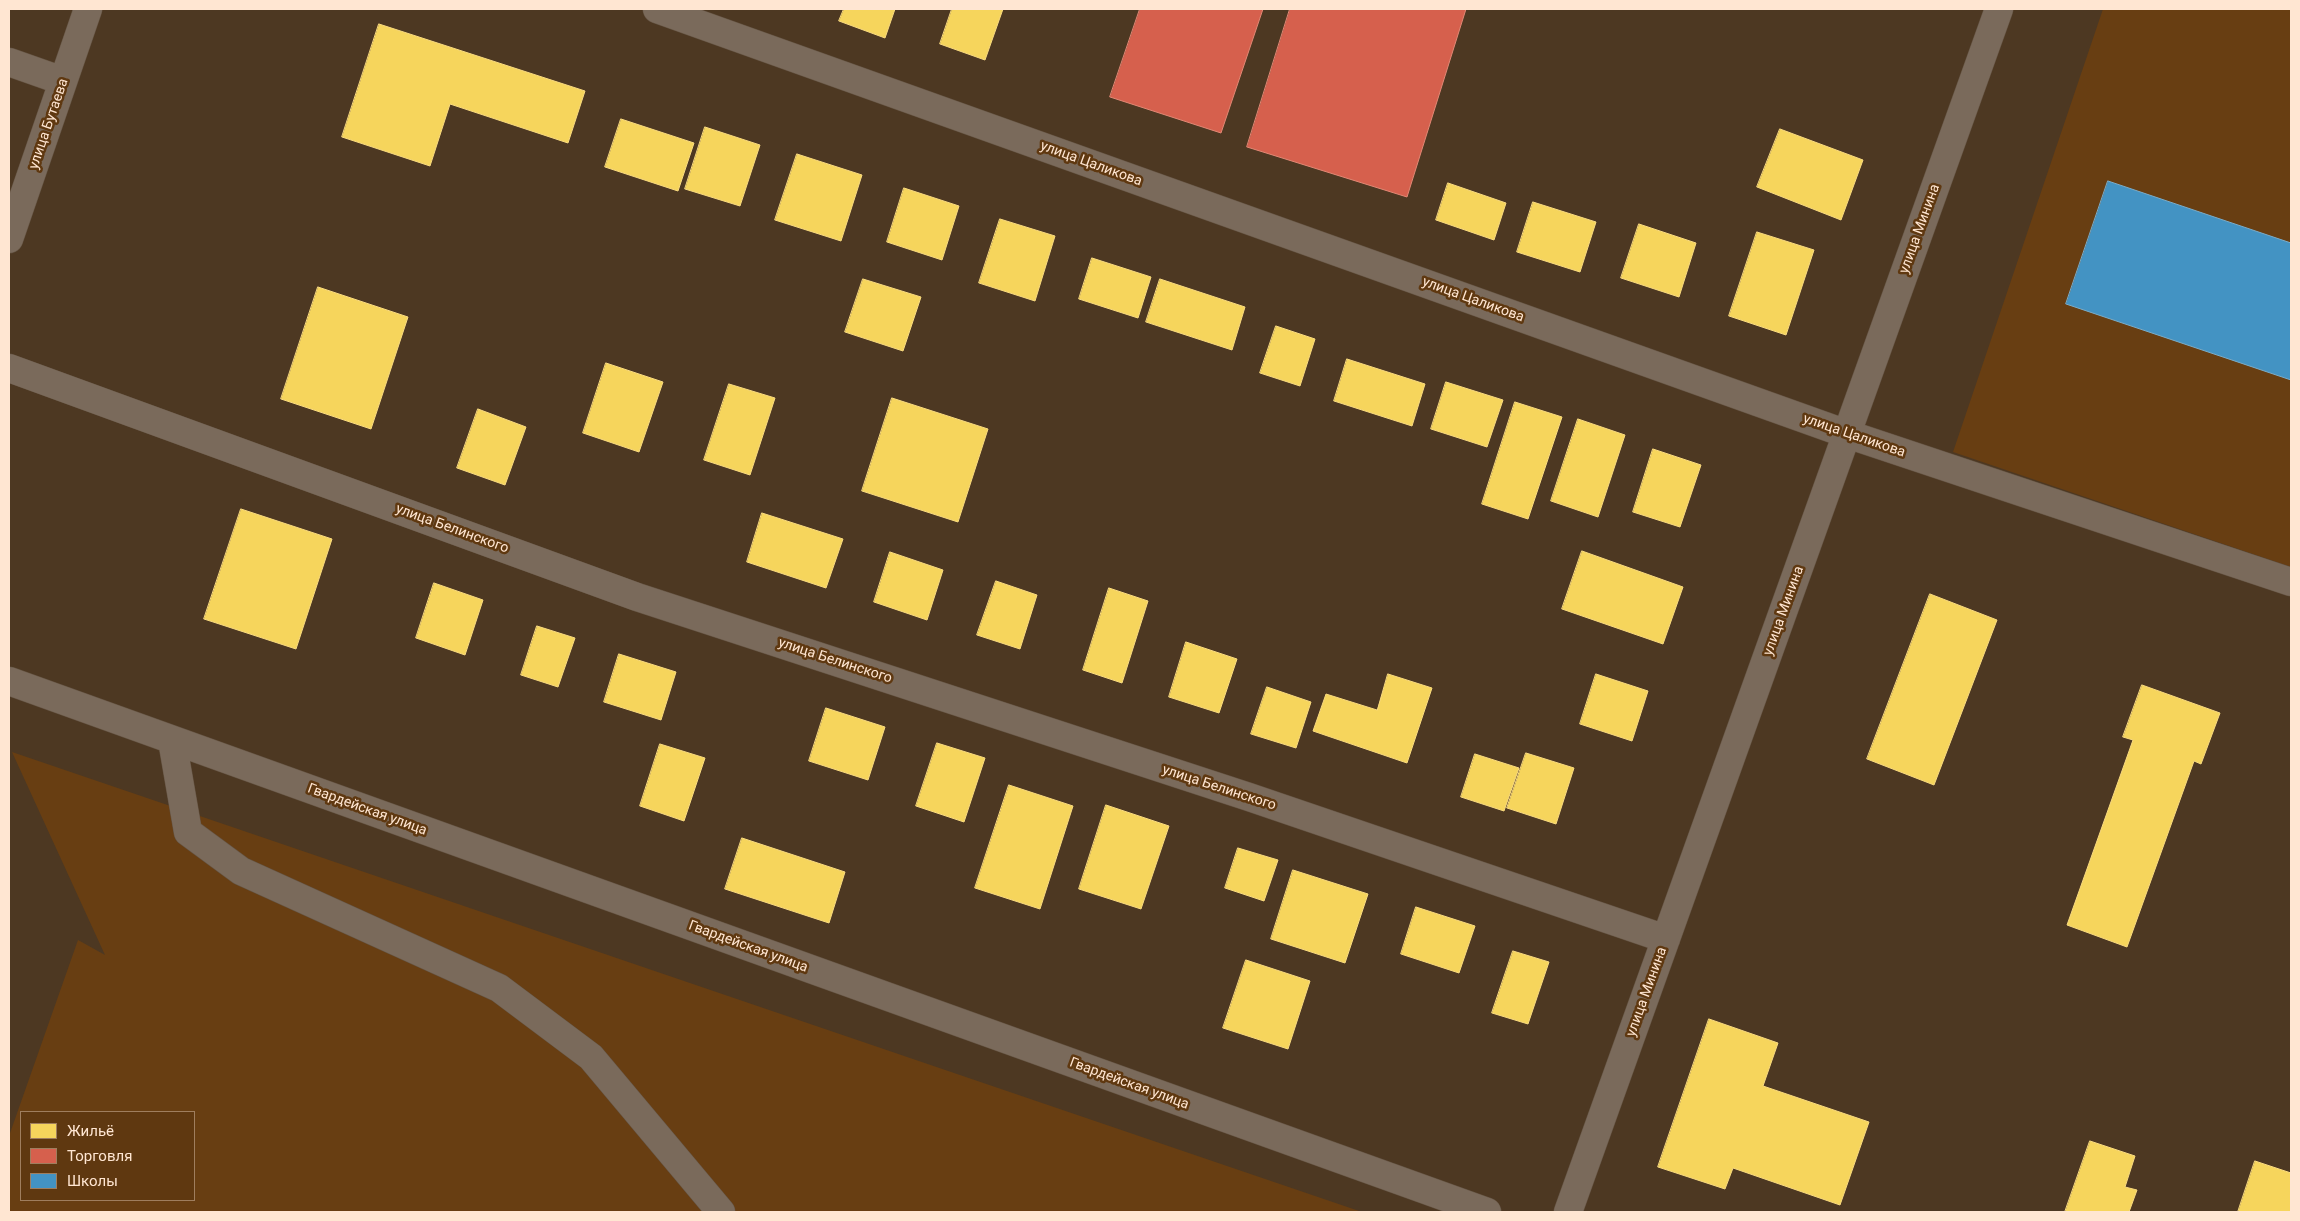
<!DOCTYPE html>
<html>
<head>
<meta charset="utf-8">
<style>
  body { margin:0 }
  #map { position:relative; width:2300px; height:1221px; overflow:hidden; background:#4d3822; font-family:Roboto,sans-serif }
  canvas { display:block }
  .frame { position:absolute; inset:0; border:10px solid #ffe6d2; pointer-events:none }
  .legend { position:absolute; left:20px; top:1111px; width:175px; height:90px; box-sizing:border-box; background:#5f3810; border:1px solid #9f7e5e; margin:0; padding:6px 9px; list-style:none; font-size:15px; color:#ffe6d2 }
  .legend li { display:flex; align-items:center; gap:10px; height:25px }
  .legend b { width:25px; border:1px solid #9f7e5e }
</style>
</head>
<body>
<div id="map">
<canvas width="2300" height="1221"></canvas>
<div class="frame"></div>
<ul class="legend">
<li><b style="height:14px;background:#f6d55c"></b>Жильё</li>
<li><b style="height:14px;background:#d6604d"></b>Торговля</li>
<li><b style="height:14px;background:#4393c3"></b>Школы</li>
</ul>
</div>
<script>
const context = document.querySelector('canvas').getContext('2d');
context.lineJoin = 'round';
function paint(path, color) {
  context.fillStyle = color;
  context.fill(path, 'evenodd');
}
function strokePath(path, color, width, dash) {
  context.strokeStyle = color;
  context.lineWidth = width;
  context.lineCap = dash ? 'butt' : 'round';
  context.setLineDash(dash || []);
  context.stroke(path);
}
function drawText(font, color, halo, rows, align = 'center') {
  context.font = font + ' Roboto,sans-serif';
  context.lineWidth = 5;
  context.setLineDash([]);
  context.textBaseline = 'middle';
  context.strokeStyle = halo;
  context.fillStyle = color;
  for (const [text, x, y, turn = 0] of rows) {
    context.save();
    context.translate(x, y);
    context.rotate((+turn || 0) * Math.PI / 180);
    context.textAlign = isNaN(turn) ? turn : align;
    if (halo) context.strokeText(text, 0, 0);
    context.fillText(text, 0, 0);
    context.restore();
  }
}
const built = new Path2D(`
  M2103,9H2291V567L1953,452Z
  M12,752L1362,1212H9V1136L78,940L105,955ZM21,1112H194V1200H21Z`);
const homes = new Path2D(`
  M844,9H895L885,38L839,21Z
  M952,9H1003L985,60L940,44Z
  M379,24L585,91L568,143L450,104L430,166L342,137Z
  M621,119L694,143L678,191L605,167Z
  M705,127L760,145L740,206L685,189Z
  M1780,129L1863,160L1841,220L1757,187Z
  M797,154L862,175L841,241L775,220Z
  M1448,183L1506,203L1494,240L1436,220Z
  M904,188L959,206L942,260L887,242Z
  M1533,202L1596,222L1580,272L1517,252Z
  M1000,219L1055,236L1035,301L979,283Z
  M1639,224L1696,243L1679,297L1621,278Z
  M1757,232L1814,250L1786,335L1729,316Z
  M1092,258L1151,277L1138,318L1079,299Z
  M863,279L921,297L903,351L845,332Z
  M1160,279L1245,307L1232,350L1146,322Z
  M318,287L408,317L371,429L281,399Z
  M1276,326L1315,339L1300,386L1260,373Z
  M1347,359L1425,384L1412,426L1334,401Z
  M606,363L663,382L639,452L583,433Z
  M1446,382L1503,400L1487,447L1431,429Z
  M729,384L775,398L750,475L704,460Z
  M892,398L988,429L958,522L862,491Z
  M1515,402L1562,417L1528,519L1482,504Z
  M478,409L526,427L505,485L457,468Z
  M1578,419L1625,435L1598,517L1551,501Z
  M1653,449L1701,465L1680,527L1633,512Z
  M241,509L332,539L296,649L204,619Z
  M762,513L843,539L826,588L747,562Z
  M1582,551L1683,587L1663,644L1562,609Z
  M890,552L943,570L927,620L874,602Z
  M996,581L1037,595L1020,649L977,635Z
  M434,583L483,600L465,655L416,638Z
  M1109,588L1148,601L1122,683L1083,670Z
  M1930,594L1997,620L1934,785L1867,759Z
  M537,626L575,638L558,687L521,675Z
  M1186,642L1237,659L1219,713L1169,697Z
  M619,654L676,672L661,720L604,702Z
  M1388,674L1432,688L1407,763L1313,731L1326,694L1377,710Z
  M1596,674L1648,691L1632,741L1580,724Z
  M2142,685L2220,713L2201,764L2194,761L2127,947L2067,925L2133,740L2123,737Z
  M1267,687L1311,702L1296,748L1251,734Z
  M826,708L885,727L868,780L809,761Z
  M937,743L985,758L964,822L916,806Z
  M660,744L705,758L684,821L640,806Z
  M1526,753L1574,768L1556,824L1507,808Z
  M1475,754L1519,768L1504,811L1461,797Z
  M1009,785L1073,806L1040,909L975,888Z
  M1106,805L1169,826L1141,909L1079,889Z
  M742,838L845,872L829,923L725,889Z
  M1238,848L1278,860L1264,901L1225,888Z
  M1293,870L1368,894L1345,963L1271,939Z
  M1416,907L1475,926L1459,973L1401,954Z
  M1513,951L1549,962L1528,1024L1492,1013Z
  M1246,960L1310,981L1288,1049L1223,1028Z
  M1709,1019L1778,1043L1763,1086L1869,1122L1840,1205L1733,1168L1725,1189L1658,1167Z
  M2090,1141L2135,1156L2125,1187L2137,1190L2129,1212H2065Z
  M2255,1161L2291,1173V1212H2238Z`);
const shops = new Path2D(`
  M1140,9H1263L1221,133L1110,97Z
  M1290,9H1466L1407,197L1247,147Z`);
const schools = new Path2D(`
  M2108,181L2291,243V380L2066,304Z`);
const minor = new Path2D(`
  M657,9L1847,434L2291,582
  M9,62L63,81
  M9,239L88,9
  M9,368L637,597L1249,797L1666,939
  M9,681L1487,1212
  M172,740L188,832L241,871L499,988L591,1057L721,1212
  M1568,1212L1999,9`);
const streetNames = [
  ["улица Бутаева",49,124,-71],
  ["улица Цаликова",1091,164,20],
  ["улица Минина",1920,229,-70],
  ["улица Цаликова",1473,300,20],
  ["улица Цаликова",1854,436,19],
  ["улица Белинского",452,529,20],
  ["улица Минина",1784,611,-70],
  ["улица Белинского",835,661,18],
  ["улица Белинского",1219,788,18],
  ["Гвардейская улица",367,810,20],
  ["Гвардейская улица",748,947,20],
  ["улица Минина",1647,992,-70],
  ["Гвардейская улица",1129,1084,20]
];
paint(built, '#683e12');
paint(homes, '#f6d55c');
strokePath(homes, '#f9da7f', 1);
paint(shops, '#d6604d');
strokePath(shops, '#e28875', 1);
paint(schools, '#4393c3');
strokePath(schools, '#7bacc8', 1);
strokePath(minor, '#655443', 29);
strokePath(minor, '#7a6a5b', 28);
drawText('14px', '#ffe6d2', '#5f3810', streetNames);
</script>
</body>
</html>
